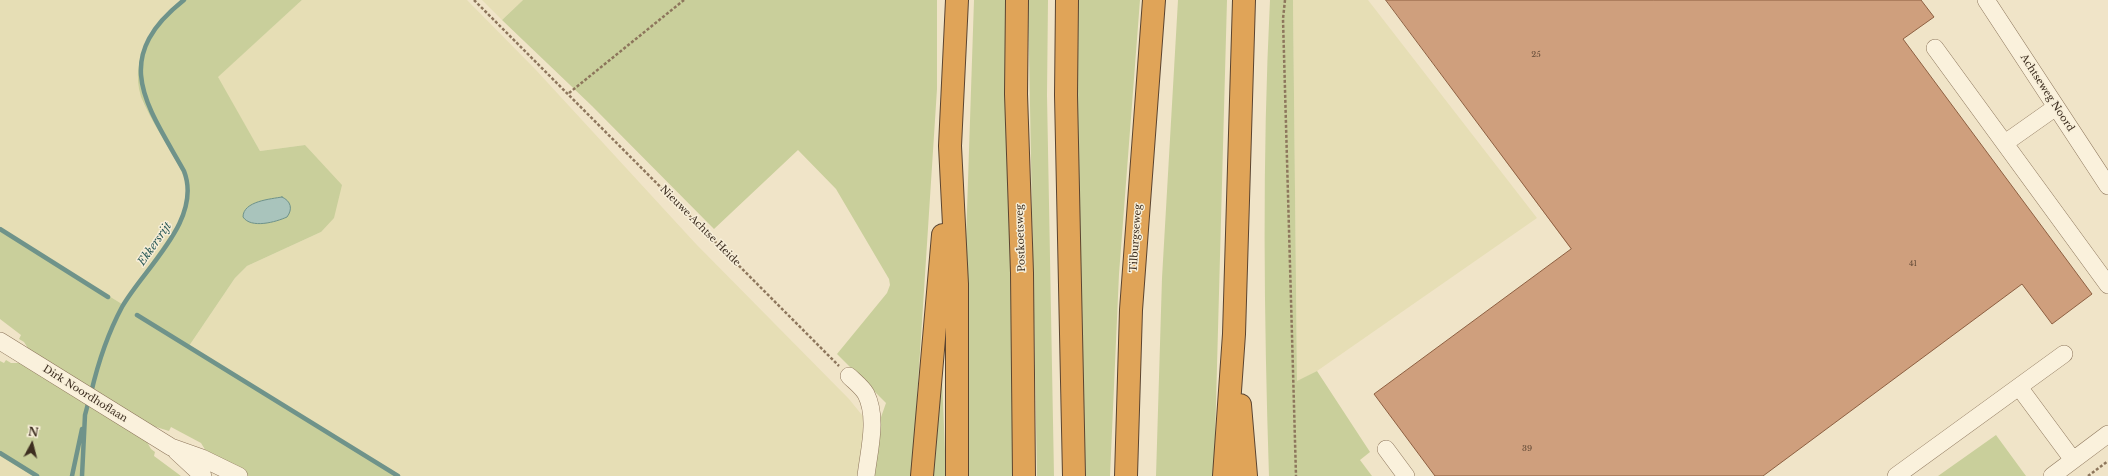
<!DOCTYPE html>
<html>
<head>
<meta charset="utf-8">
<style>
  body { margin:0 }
  #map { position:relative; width:2108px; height:476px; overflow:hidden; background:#f0e4c8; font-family:"Libre Baskerville",serif }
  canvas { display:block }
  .north { position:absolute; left:12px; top:424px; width:40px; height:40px; -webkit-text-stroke:3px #f7eed8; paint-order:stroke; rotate:7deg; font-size:11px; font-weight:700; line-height:16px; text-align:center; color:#3d2e20 }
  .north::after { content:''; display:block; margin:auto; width:14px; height:18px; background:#3d2e20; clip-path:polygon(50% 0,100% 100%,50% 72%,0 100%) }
</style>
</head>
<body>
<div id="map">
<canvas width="2108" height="476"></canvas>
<div class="north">N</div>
</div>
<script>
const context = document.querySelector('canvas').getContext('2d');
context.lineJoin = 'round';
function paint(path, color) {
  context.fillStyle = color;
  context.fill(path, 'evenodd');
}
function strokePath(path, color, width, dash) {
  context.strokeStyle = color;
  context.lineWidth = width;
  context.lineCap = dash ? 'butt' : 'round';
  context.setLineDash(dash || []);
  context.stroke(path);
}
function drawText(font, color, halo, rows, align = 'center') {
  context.font = font + ' "Libre Baskerville",serif';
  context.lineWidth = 3;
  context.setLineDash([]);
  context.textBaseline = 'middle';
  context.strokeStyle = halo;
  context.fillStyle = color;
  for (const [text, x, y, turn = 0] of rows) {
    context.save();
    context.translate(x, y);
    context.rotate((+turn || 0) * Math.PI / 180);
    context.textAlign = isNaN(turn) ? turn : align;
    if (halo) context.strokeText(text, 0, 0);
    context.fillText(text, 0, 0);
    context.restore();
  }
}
const farmland = new Path2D(`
  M0,0H181L163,16L150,32L143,50L138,78L143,103L181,169L186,183V198L182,216L176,227L122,304L0,229Z
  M302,0H467L536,70L696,244L849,399L866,420L860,476H400L189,346L235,278L247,266L321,232L305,145L260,151L217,77Z
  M482,0H523L502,20Z
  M1293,0H1368L1537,218L1317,371L1297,382Z
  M0,456L31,474L33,476H0Z`);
const green = new Path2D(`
  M181,0H302L218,77L260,151L305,145L342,185L334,218L321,232L247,266L235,278L189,346L400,476H247L209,456L201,443L171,427L169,431L156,427L147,442L151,449L155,452L154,456L181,476H33L0,456V361L4,363L6,360L11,363H21L29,350L24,342L19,339L21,335L0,319V229L122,304L176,227C182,215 188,202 187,189C185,174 175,160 168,147C160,133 151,119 144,104C126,65 151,24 181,0Z
  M523,0H937V89L912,476H872L880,420L886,403L837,354L887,293L890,285L889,279L836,189L798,150L714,229L592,106L502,20Z
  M974,0H1007L1016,476H964L965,271Z
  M1028,0H1048L1047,95L1054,476H1037Z
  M1077,0H1140L1119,274L1110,476H1084L1076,95Z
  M1178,0H1227L1214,476H1156L1162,278Z
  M1270,0H1293L1297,381L1317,371L1370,452L1360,460L1372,476H1269C1264,317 1262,159 1270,0Z
  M941,353L946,476H930Z
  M1996,435L2026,476H1938Z`);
const water = new Path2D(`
  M282,197C291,201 293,209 287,217C276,222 251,229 243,217C243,201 271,199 282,197Z`);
const stream = new Path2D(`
  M0,229L108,297
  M137,315L398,476
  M91,393C98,363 107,335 122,307C144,268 203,220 184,171C147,105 109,59 184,0
  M0,453L37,476
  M72,476L82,429
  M82,476L85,415L89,400`);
const building = new Path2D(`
  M1386,0H1921L1934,17L1903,39L2092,294L2052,324L2022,284L1763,476H1435L1374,394L1571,249Z`);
const path = new Path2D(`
  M474,0L839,366
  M1285,0L1283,19L1296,476
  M569,93L684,0
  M2088,476L2108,461`);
const minor = new Path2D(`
  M1986,0L2108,186
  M1935,48L2108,285
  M2005,143L2056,107
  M0,341L171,447L202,458L239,476
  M849,376C854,381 862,387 866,394C878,418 869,450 866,476
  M2019,387L2073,460
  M1386,449L1406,476
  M176,451L203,476
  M1896,476L2064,354
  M2052,476L2108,434`);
const highway = new Path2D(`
  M957,0L950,146L957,284V476
  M1017,0L1016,94L1022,273L1024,476
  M1067,0L1066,95L1074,476
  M1240,405L1246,476
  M922,476L943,235
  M1126,476L1131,310L1154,0
  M1224,476L1234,334L1244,0`);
const numberNames = [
  ["25",1536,55],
  ["41",1913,264],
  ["39",1527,449]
];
const streetNames = [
  ["Achtseweg Noord",2047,93,57],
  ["Nieuwe Achtse Heide",700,226,45],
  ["Postkoetsweg",1021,238,-92],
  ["Tilburgseweg",1136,238,-86],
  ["Dirk Noordhoflaan",85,394,32]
];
const waterNames = [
  ["Ekkersrijt",155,244,-55]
];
paint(farmland, '#e6deb5');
paint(green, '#c9cf9b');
paint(water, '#a9c4bc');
strokePath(water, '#6f938a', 1);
strokePath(stream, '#6f938a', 4.5);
paint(building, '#cf9f7d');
strokePath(building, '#8d5f41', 1);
strokePath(minor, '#8d765c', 18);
strokePath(highway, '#5b4430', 24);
strokePath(path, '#8d765c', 2.5, [3, 2]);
strokePath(minor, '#faf1dc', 17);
strokePath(highway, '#e0a458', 22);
drawText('8px', '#624a37', null, numberNames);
drawText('10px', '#3d2e20', '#f7eed8', streetNames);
drawText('italic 11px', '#2f5d5a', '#f7eed8', waterNames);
</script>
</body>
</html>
